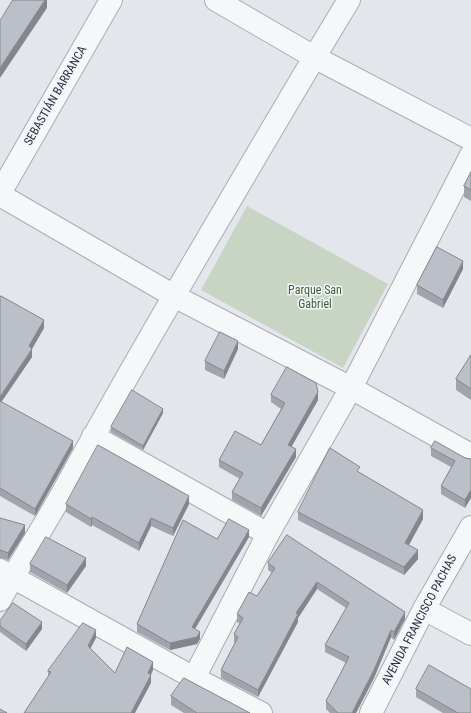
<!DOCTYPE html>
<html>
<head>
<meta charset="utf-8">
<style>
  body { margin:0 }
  canvas { display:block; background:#e3e6eb }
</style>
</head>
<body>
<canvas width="471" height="713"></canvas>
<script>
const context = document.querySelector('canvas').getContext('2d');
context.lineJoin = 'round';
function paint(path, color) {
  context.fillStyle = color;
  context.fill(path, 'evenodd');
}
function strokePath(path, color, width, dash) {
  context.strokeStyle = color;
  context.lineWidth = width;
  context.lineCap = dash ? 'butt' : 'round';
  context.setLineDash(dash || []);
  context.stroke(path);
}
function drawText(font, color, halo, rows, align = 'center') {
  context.font = font + ' "Roboto Condensed",sans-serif';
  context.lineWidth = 3;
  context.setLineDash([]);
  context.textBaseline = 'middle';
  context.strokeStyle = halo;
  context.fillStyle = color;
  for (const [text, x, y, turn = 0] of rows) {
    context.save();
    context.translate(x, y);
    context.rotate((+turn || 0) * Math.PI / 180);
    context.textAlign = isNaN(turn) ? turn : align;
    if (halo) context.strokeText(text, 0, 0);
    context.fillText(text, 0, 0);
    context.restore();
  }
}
const green = new Path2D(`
  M247,206L388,284L343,368L201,290Z`);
const minor = new Path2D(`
  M216,0L314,57L471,139
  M0,195L174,296L351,388L471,455
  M93,436L268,534
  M0,570L194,678L261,713
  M0,600C20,563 43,528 63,492C113,400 166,309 219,219C262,146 305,72 349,0
  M424,609L471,634
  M194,678L268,534L351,388L471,155
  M371,713L424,609L471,527`);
const tertiary = new Path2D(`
  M0,193L111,0`);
const wall = new Path2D(`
  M471,172V201L464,197V186Z
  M463,269L443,308L417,294V285Z
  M0,298L44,328L32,349V357L1,402L73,448L35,516L0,496Z
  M238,349L224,379L205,370V361Z
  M471,355V400L456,390V379Z
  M271,395L318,400L291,447L296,457L261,516L232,500V492L240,479L219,467V460L261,445L281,409L271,402Z
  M163,413L143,450L111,432V427Z
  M431,448L471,459L465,508L441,494V486L451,467L431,456Z
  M360,473L423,519L409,545L418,559L404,575L298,520V512Z
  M66,504H189L173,536L151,526L139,551L92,525L91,527L66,512Z
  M0,518L25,533L8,560L0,558Z
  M287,535L405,619L394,640L391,637L374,678L356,713H330L326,709V701L346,663L325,652V645L346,608L317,589L298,618V622L258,697L221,678V670L235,643L234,642V634L240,624L237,622V614L257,596L272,573L268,570V563Z
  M249,537L195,629L200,639L197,644L170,650L137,632V624L217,539Z
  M30,564L86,566L67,593L30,572Z
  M0,621L42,629L26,651L0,632Z
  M96,638L90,648L115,673L153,670L151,675V683L48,677V671Z
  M416,689L471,713H443L416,697Z
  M171,696L250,713H184L171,705Z`);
const shadedWall = new Path2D(`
  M45,0H47V8L0,78V68Z
  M463,261V269L443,308V300Z
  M44,320V328L29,354V346Z
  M238,341V349L224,379V371Z
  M32,349V357L0,404V397Z
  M318,392V400L288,453V445Z
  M163,409V413L143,450V446Z
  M73,441V448L35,516V509Z
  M296,449V457L261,516V508Z
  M471,490V498L465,508V500Z
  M189,496V504L173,536V528Z
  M423,510V519L405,552V543Z
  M92,517V525L91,527V519Z
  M151,518V526L139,551V543Z
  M25,525V533L8,560V553Z
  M249,530V537L192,634V627Z
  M418,550V559L404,575V567Z
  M86,558V566L67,593V585Z
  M317,582V589L298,618V622L258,697V690L296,613Z
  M405,612V619L394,640V632Z
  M42,622V629L26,651V644Z
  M96,630V638L88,653V646Z
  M391,630V637L374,678L356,713H352Z
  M200,632V639L197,644L170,650V643Z
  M153,662V670L150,676L151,675V683L135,713H131Z`);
const building = new Path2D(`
  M13,0H45L0,68V21Z
  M471,172V190L464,186Z
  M437,247L463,261L443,300L417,285Z
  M1,296L44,320L29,346L32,349L0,397V298Z
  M220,332L238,341L224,371L205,361Z
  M471,355V389L456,379Z
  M287,367L316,383L318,392L288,445L296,449L261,508L232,492L243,473L219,460L235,431L261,445L285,403L271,395Z
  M132,390L163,409L143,446L111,427Z
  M0,401L73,441L35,509L0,488Z
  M435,441L465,458L471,459V490L465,500L441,486L455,461L431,448Z
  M98,445L189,496L173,528L151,518L139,543L92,517L91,519L66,504Z
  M330,448L360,467L357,471L423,510L405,543L418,550L404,567L298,512Z
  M0,518L25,525L8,553L0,550Z
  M229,519L249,530L192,627L200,632L197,637L170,643L137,624L183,520L217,539Z
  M287,535L405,612L394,632L391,630L374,670L352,713H338L326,701L349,657L325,645L349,603L317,582L296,613L298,614L258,690L221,670L238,637L234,634L243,618L237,614L249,592L257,596L275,568L268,563Z
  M46,537L86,558L67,585L30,564Z
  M13,603L42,622L26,644L0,626V621Z
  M83,623L96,630L88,646L115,673L127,647L153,662L148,673L151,675L131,713H24L51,672L48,671Z
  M429,665L471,689V713H458L416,689Z
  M184,678L250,713H197L171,696Z
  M0,709L7,713H0Z`);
const streetNames = [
  ["SEBASTIÁN BARRANCA",56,96,-60],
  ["AVENIDA FRANCISCO PACHAS",420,620,-62]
];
const parkNames = [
  ["Parque San",315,291],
  ["Gabriel",315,305]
];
paint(green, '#c8d5c5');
strokePath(minor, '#a8acb5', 24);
strokePath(tertiary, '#a8acb5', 24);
strokePath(minor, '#f6f7f9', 22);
strokePath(tertiary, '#f6f7f9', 22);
paint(wall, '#a1a4ac');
paint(shadedWall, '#83868c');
paint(building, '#bbbfc8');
strokePath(building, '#83868c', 1);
drawText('12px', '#2c3243', '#f3f5f8', streetNames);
drawText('12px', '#3d5e39', '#f3f5f8', parkNames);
</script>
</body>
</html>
